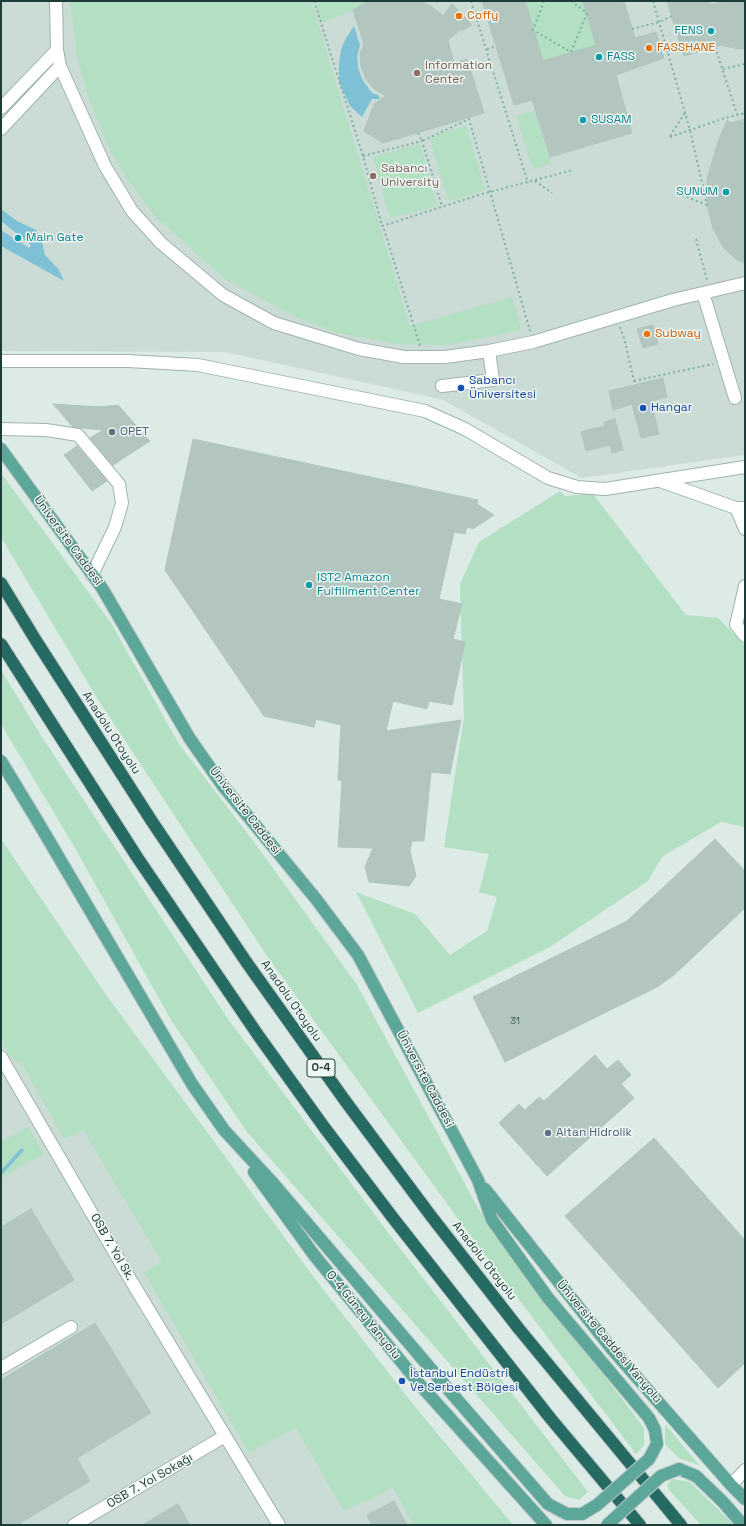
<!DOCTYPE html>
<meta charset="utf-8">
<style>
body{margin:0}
#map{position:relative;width:746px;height:1526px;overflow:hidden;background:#ddebe6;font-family:"Space Grotesk",sans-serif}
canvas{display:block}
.frame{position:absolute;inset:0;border:2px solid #1d3c37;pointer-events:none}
</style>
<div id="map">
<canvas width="746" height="1526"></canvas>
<div class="frame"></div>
</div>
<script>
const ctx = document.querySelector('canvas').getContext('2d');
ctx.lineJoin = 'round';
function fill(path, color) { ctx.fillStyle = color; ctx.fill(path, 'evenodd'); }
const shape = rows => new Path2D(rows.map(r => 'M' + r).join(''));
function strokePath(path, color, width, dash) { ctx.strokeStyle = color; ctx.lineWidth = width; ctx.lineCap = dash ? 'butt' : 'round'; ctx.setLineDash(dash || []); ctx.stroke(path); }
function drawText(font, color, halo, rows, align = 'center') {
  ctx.font = font + ' "Space Grotesk",sans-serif'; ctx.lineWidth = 3; ctx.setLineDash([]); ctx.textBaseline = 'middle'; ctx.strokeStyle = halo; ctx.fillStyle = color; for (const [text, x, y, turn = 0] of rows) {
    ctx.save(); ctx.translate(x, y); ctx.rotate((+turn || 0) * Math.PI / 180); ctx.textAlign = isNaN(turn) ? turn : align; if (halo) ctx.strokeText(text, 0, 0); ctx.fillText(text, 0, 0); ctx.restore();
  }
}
fill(shape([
 [1,1,745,1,745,455,582,478,443,400,413,393,225,352,1,351],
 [1,839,106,995,315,1279,416,1408,513,1525,1,1525]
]), '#cbdbd5');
fill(shape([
 [70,1,311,1,410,326,512,297,521,330,447,345,396,344,337,333,294,316,225,279,153,214,126,177,108,146,89,99,77,57],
 [314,1,369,1,353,10,321,23],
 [525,1,583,1,596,45,543,61],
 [534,111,551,164,533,169,516,116],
 [466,126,485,190,449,201,429,137],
 [420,144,437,206,390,218,373,157],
 [1,473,111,623,179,744,257,846,357,985,478,1208,644,1428,644,1445,636,1454,464,1227,267,956,95,695,1,537],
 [560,491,565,496,593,494,686,615,718,618,745,646,745,827,721,822,663,856,648,881,550,947,418,1013,356,892,415,914,450,955,487,931,497,897,479,892,489,854,444,847,464,717,460,584,479,542],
 [1,670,42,737,228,1019,399,1247,588,1492,579,1500,565,1496,247,1132,171,1020,75,848,1,724],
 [1,839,106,995,315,1279,416,1408,513,1525,414,1525,393,1488,344,1511,296,1428,249,1453,144,1272,162,1262,83,1130,64,1139,23,1066,8,1054,1,1039],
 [28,1127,44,1154,1,1178,1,1142],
 [665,1424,699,1465,680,1459,665,1444],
 [672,1479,690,1482,734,1525,701,1525,669,1490,667,1485]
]), '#b3dfc3');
fill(shape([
 [354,26,360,45,357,57,358,67,362,79,372,93,378,95,380,99,372,99,362,117,350,106,339,82,339,63,341,50,345,40],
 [1,209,17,221,36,230,42,241,45,255,59,270,64,281,1,246,1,230,29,248,31,245,1,221]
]), '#7ec1d7');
strokePath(shape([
 [1,1173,22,1150]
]), '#7ec1d7', 3.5);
const building = shape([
 [369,1,420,1,431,6,443,16,452,4,472,25,462,31,461,29,448,40,454,63,467,59,484,113,383,143,364,131,374,104,386,96,373,88,366,79,361,66,360,54,364,44,353,10,369,1],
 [482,1,525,1,543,61,596,45,583,1,624,1,635,38,656,32,664,58,616,75,632,133,550,157,532,100,514,105,482,1],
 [667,1,708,1,710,5,723,1,745,1,745,48,738,49,721,45,684,56,667,1],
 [745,119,745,263,737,260,723,247,713,228,707,205,707,179,718,142,727,120,731,123,745,119],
 [653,325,658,344,643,348,637,329,653,325],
 [663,378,667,397,651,401,659,434,641,438,632,404,613,410,609,391,663,378],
 [53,404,99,407,118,405,150,441,113,465,90,438,103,430,73,427,53,404],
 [615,419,623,450,612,453,610,445,586,451,581,432,605,426,604,422,615,419],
 [193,439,478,500,477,504,494,515,473,529,467,527,465,534,454,532,439,599,462,604,453,639,465,642,452,705,429,701,427,709,393,701,386,731,461,720,450,774,431,772,424,841,412,841,410,851,416,876,409,886,369,882,365,867,373,848,338,847,342,781,338,780,341,725,316,719,314,727,264,716,165,570,193,439],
 [77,446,107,481,92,491,64,455,77,446],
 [715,839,745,871,745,908,674,975,657,987,505,1062,473,997,627,921,715,839],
 [595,1055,607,1069,618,1060,631,1075,621,1084,634,1098,547,1176,499,1123,519,1104,525,1110,539,1097,544,1101,595,1055],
 [654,1138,745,1240,745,1363,718,1388,565,1216,654,1138],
 [31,1209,74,1280,1,1324,1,1227,31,1209],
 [95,1323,151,1413,77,1458,90,1481,17,1525,1,1525,1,1380,95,1323],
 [394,1501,407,1525,372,1525,367,1515,394,1501],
 [178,1504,190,1525,142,1525,178,1504]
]);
fill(building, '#b2c6bf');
strokePath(building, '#afc5be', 1);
const minor = shape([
 [56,1,57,50,60,66,105,166,132,211,161,243,223,295,274,323,359,349,404,357,445,357,489,351,533,342,673,300,745,283],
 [1,108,57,50],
 [1,129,60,66],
 [703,293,735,398],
 [1,361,128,361,198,365,425,411,465,429,548,478,577,487,605,489,745,467],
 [442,386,493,380,489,351],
 [1,429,46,430,78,435,119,484,122,503,115,527,92,575],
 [660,481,736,508,745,508],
 [736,508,745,529],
 [745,586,736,625,745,636],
 [1,1057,130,1279,279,1525],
 [1,1368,71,1327],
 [731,1485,745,1470],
 [74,1525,225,1436]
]);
const major = shape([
 [1,449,102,588,190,739,223,786,316,899,358,955,478,1180,492,1220,548,1298,649,1418,655,1430,657,1444],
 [1,761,38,822,192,1084,224,1130,272,1182,453,1395,548,1504,567,1514,582,1514],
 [254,1172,314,1255,422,1387,546,1525],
 [485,1189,611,1348,731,1485,745,1499],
 [679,1469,696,1476,723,1502,743,1525]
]);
const highway = shape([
 [1,583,35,639,151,820,247,963,346,1102,431,1216,519,1329,681,1525],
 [1,644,137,857,258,1035,324,1127,393,1218,551,1419,640,1525]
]);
strokePath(minor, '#a0b3ae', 14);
strokePath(major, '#c0c8c7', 14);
strokePath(highway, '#c0c8c7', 14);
strokePath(shape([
 [314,1,363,156,382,226,482,194,573,170],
 [471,1,528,183],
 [544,1,533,30,571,52,587,13,571,1],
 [653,1,690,130,707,205],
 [632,29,659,22,672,16],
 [715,47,737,114],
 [487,49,496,46],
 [667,52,681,48],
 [723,69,745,64],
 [418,133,422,141,469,119,530,331],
 [670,136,685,113],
 [670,137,725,118,745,113],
 [363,156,422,141,442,206],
 [535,181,552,193],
 [682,195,707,205],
 [384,229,420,346],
 [696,239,707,280],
 [620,327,624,338,635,385],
 [634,381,713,364]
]), '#7ab2a6', 2, [2, 3]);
strokePath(minor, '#fff', 12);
strokePath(major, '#5ca69a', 12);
strokePath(highway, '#266b63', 12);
const majorBridge = shape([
 [582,1514,597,1505,649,1459,657,1444],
 [607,1525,661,1476,679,1469]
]);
strokePath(majorBridge, '#c0c8c7', 14, []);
strokePath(majorBridge, '#5ca69a', 12);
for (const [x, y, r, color] of [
 [459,16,4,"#e8710a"],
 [711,31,4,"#0f9aa8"],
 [649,48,4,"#e8710a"],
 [599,57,4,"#0f9aa8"],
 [417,73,4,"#8d6e63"],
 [583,120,4,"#0f9aa8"],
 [373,176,4,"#8d6e63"],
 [726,192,4,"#0f9aa8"],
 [18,238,4,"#0f9aa8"],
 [647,334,4,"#e8710a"],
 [461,388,4,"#1a4fb4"],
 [643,408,4,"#1a4fb4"],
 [112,432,4,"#5c6f8a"],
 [309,585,4,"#0f9aa8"],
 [548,1133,4,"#5c6f8a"],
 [402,1381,4,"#1a4fb4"]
]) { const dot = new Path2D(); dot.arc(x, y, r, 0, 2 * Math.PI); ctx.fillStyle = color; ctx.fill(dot); strokePath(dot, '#eef7f3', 1.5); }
drawText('10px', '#425e59', null, [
 ["31",515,1021]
]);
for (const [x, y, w] of [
 [321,1068,28]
]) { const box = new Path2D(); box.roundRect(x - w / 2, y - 9, w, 18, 3); ctx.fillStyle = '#eef7f3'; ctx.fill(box); strokePath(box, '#1d3c37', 1); }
drawText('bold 11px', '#1d3c37', null, [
 ["O-4",321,1068]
]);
drawText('12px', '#c56008', '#eef7f3', [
 ["Coffy",467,16],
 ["FASSHANE",657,48],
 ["Subway",655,334]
], 'left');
drawText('12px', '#0d838f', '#eef7f3', [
 ["FENS",703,31,"right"],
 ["FASS",607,57],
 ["SUSAM",591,120],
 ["SUNUM",718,192,"right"],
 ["Main Gate",26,238],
 ["IST2 Amazon",317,578],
 ["Fulfillment Center",317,592]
], 'left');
drawText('12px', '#785e54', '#eef7f3', [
 ["Information",425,66],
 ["Center",425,80],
 ["Sabancı",381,169],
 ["University",381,183]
], 'left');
drawText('12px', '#164399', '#eef7f3', [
 ["Sabancı",469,381],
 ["Üniversitesi",469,395],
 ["Hangar",651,408],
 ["İstanbul Endüstri",410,1374],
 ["Ve Serbest Bölgesi",410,1388]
], 'left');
drawText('12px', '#4e5e75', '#eef7f3', [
 ["OPET",120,432],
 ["Altan Hidrolik",556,1133]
], 'left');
drawText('12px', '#1d3c37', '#eef7f3', [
 ["Üniversite Caddesi",68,541,54],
 ["Anadolu Otoyolu",111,733,57],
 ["Üniversite Caddesi",245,811,52],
 ["Anadolu Otoyolu",291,1001,55],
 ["Üniversite Caddesi",425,1079,62],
 ["OSB 7. Yol Sk.",112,1247,60],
 ["Anadolu Otoyolu",484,1261,52],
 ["O-4 Güney Yanyolu",363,1315,51],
 ["Üniversite Caddesi Yanyolu",609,1342,50],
 ["OSB 7. Yol Sokağı",150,1481,-30]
]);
</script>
